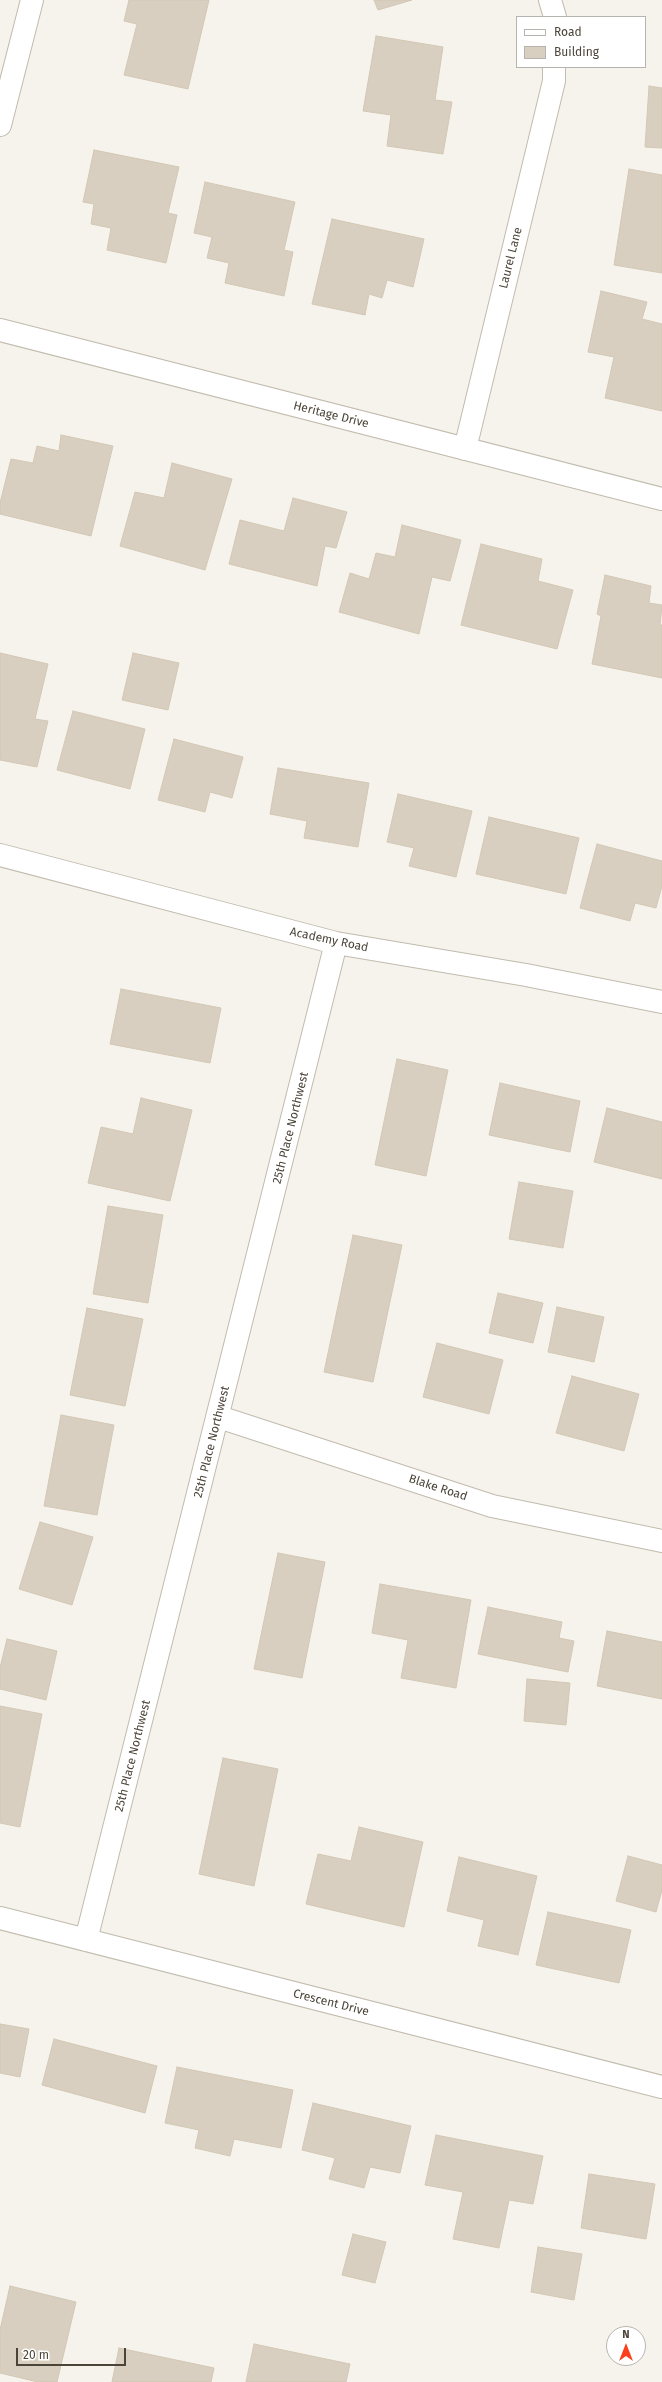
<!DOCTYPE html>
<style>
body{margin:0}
#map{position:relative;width:662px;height:2382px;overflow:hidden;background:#f6f3ec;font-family:"Fira Sans",sans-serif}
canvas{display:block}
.legend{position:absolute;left:516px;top:16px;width:130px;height:52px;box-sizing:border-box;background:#fff;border:1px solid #b7b4b0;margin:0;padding:5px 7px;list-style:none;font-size:12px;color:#4b4439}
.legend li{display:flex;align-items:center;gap:8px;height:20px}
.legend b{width:20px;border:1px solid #b7b4b0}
.north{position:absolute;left:606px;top:2326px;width:40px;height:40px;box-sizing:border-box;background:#fff;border:1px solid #b7b4b0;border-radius:50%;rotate:0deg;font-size:11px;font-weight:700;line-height:16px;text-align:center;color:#4b4439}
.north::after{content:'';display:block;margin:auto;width:14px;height:18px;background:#fc3f1d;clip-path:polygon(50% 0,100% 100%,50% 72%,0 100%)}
.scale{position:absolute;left:16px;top:2348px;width:110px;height:18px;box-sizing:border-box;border:2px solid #4b4439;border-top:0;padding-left:5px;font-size:12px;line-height:14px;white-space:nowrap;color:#4b4439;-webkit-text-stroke:3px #fff;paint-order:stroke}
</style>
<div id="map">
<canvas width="662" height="2382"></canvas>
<ul class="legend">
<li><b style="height:5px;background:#fff"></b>Road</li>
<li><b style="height:11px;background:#d8cfc1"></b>Building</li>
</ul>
<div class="north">N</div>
<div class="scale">20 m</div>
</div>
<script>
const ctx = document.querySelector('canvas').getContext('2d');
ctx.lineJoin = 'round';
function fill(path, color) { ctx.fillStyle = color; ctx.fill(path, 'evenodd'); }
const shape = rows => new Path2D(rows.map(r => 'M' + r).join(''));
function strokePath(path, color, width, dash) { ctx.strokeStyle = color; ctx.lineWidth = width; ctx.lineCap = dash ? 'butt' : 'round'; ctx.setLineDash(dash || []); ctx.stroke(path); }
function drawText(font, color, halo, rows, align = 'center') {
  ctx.font = font + ' "Fira Sans",sans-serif'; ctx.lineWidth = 4; ctx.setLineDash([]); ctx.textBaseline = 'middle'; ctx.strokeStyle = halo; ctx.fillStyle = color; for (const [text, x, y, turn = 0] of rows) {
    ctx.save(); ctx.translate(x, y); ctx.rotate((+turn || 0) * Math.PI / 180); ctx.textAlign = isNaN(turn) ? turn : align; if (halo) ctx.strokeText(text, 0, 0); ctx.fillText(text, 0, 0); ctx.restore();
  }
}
const building = shape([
 [129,0,209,0,188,89,124,75,137,24,124,21,129,0],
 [374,0,412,0,378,10,374,0],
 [376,36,443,47,435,100,452,102,443,154,387,146,391,115,363,111,376,36],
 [649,86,662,88,662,148,645,147,649,86],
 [94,150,179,167,168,213,177,215,166,263,107,250,111,228,91,224,94,204,83,202,94,150],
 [629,169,662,175,662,273,614,265,629,169],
 [205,182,295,202,284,250,293,252,284,296,225,283,229,263,207,258,212,237,194,233,205,182],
 [332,219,424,239,413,287,387,280,382,298,369,294,365,315,312,304,332,219],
 [601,291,647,302,642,319,662,324,662,411,605,398,614,357,588,352,601,291],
 [61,435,113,446,91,536,0,514,0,503,11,459,33,463,37,446,59,451,61,435],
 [172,463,232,479,205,570,120,546,135,492,164,498,172,463],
 [293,498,347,512,336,548,325,546,317,586,229,564,240,520,284,531,293,498],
 [402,525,461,540,450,581,432,577,419,634,339,612,350,573,369,579,376,553,395,557,402,525],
 [481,544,542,559,538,581,573,590,557,649,461,625,481,544],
 [605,575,651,586,649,603,662,605,660,625,662,625,662,678,592,664,601,616,597,614,605,575],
 [0,653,48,664,35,719,48,721,37,767,0,760,0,653],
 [133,653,179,663,168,710,122,700,133,653],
 [73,711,145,729,130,789,57,770,73,711],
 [174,739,243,757,232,798,210,792,205,812,158,800,174,739],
 [278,768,369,783,358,847,304,838,307,821,270,814,278,768],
 [398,794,472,811,456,877,409,866,414,848,387,842,398,794],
 [489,817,579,838,566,894,476,874,489,817],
 [597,844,662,861,662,886,656,908,635,903,630,921,580,908,597,844],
 [121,989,221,1008,210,1063,110,1044,121,989],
 [397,1059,448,1070,426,1176,375,1165,397,1059],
 [500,1083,580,1101,570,1152,489,1135,500,1083],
 [141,1098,192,1110,170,1201,88,1183,101,1127,133,1134,141,1098],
 [607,1108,662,1122,662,1179,594,1162,607,1108],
 [519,1182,573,1191,563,1248,509,1239,519,1182],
 [108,1206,163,1215,148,1303,93,1294,108,1206],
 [353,1235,402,1245,373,1382,324,1372,353,1235],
 [498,1293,543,1303,533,1343,489,1333,498,1293],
 [557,1307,604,1317,594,1362,548,1352,557,1307],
 [87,1308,143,1319,125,1406,70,1395,87,1308],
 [437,1343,503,1360,489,1414,423,1397,437,1343],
 [572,1376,639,1394,624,1451,556,1433,572,1376],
 [61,1415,114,1425,97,1515,44,1506,61,1415],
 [40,1522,93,1537,72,1605,19,1589,40,1522],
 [278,1553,325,1562,302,1678,254,1669,278,1553],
 [380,1584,471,1600,456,1688,401,1678,408,1640,372,1633,380,1584],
 [488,1607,562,1622,559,1638,574,1641,568,1672,478,1654,488,1607],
 [607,1631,662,1642,662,1699,597,1686,607,1631],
 [7,1639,57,1651,46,1700,0,1689,0,1668,7,1639],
 [527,1679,570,1683,566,1725,524,1721,527,1679],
 [0,1706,42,1714,20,1827,0,1823,0,1706],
 [223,1758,278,1769,254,1886,199,1874,223,1758],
 [359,1827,423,1842,404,1927,306,1904,318,1854,351,1861,359,1827],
 [628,1856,662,1865,662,1890,656,1912,616,1901,628,1856],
 [459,1857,537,1876,518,1955,478,1946,484,1920,447,1911,459,1857],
 [548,1912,631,1930,619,1983,536,1965,548,1912],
 [0,2024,29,2029,20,2077,0,2073,0,2024],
 [54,2039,157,2066,145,2113,42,2085,54,2039],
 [177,2067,293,2090,281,2148,234,2139,230,2156,195,2148,199,2130,165,2123,177,2067],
 [313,2103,411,2126,400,2173,370,2167,364,2188,329,2179,335,2158,302,2150,313,2103],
 [436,2135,543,2156,533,2204,509,2200,499,2248,453,2239,463,2192,425,2185,436,2135],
 [589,2174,655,2184,646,2239,581,2228,589,2174],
 [353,2234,386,2242,375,2283,342,2275,353,2234],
 [538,2247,582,2254,574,2300,531,2292,538,2247],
 [10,2286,76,2302,57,2382,38,2382,0,2373,0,2330,10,2286],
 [254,2344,350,2364,346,2382,246,2382,254,2344],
 [119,2348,214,2368,211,2382,112,2382,119,2348]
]);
fill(building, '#d8cfc1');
strokePath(building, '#d3c7b4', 1);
const street = shape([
 [550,0,555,17],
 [0,125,32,0],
 [0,330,662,499],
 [465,449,554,81,554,67],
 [0,855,336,943,526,975,662,1002],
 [219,1417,492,1506,662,1541],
 [0,1918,662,2087],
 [86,1940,336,943]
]);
strokePath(street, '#c2bbae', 24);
strokePath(street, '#fff', 22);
drawText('12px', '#4b4439', '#fff', [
 ["Laurel Lane",511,258,-76],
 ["Heritage Drive",331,415,14],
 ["Academy Road",329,940,12],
 ["25th Place Northwest",291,1128,-76],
 ["25th Place Northwest",212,1442,-76],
 ["Blake Road",438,1488,18],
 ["25th Place Northwest",133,1756,-76],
 ["Crescent Drive",331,2003,14]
]);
</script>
